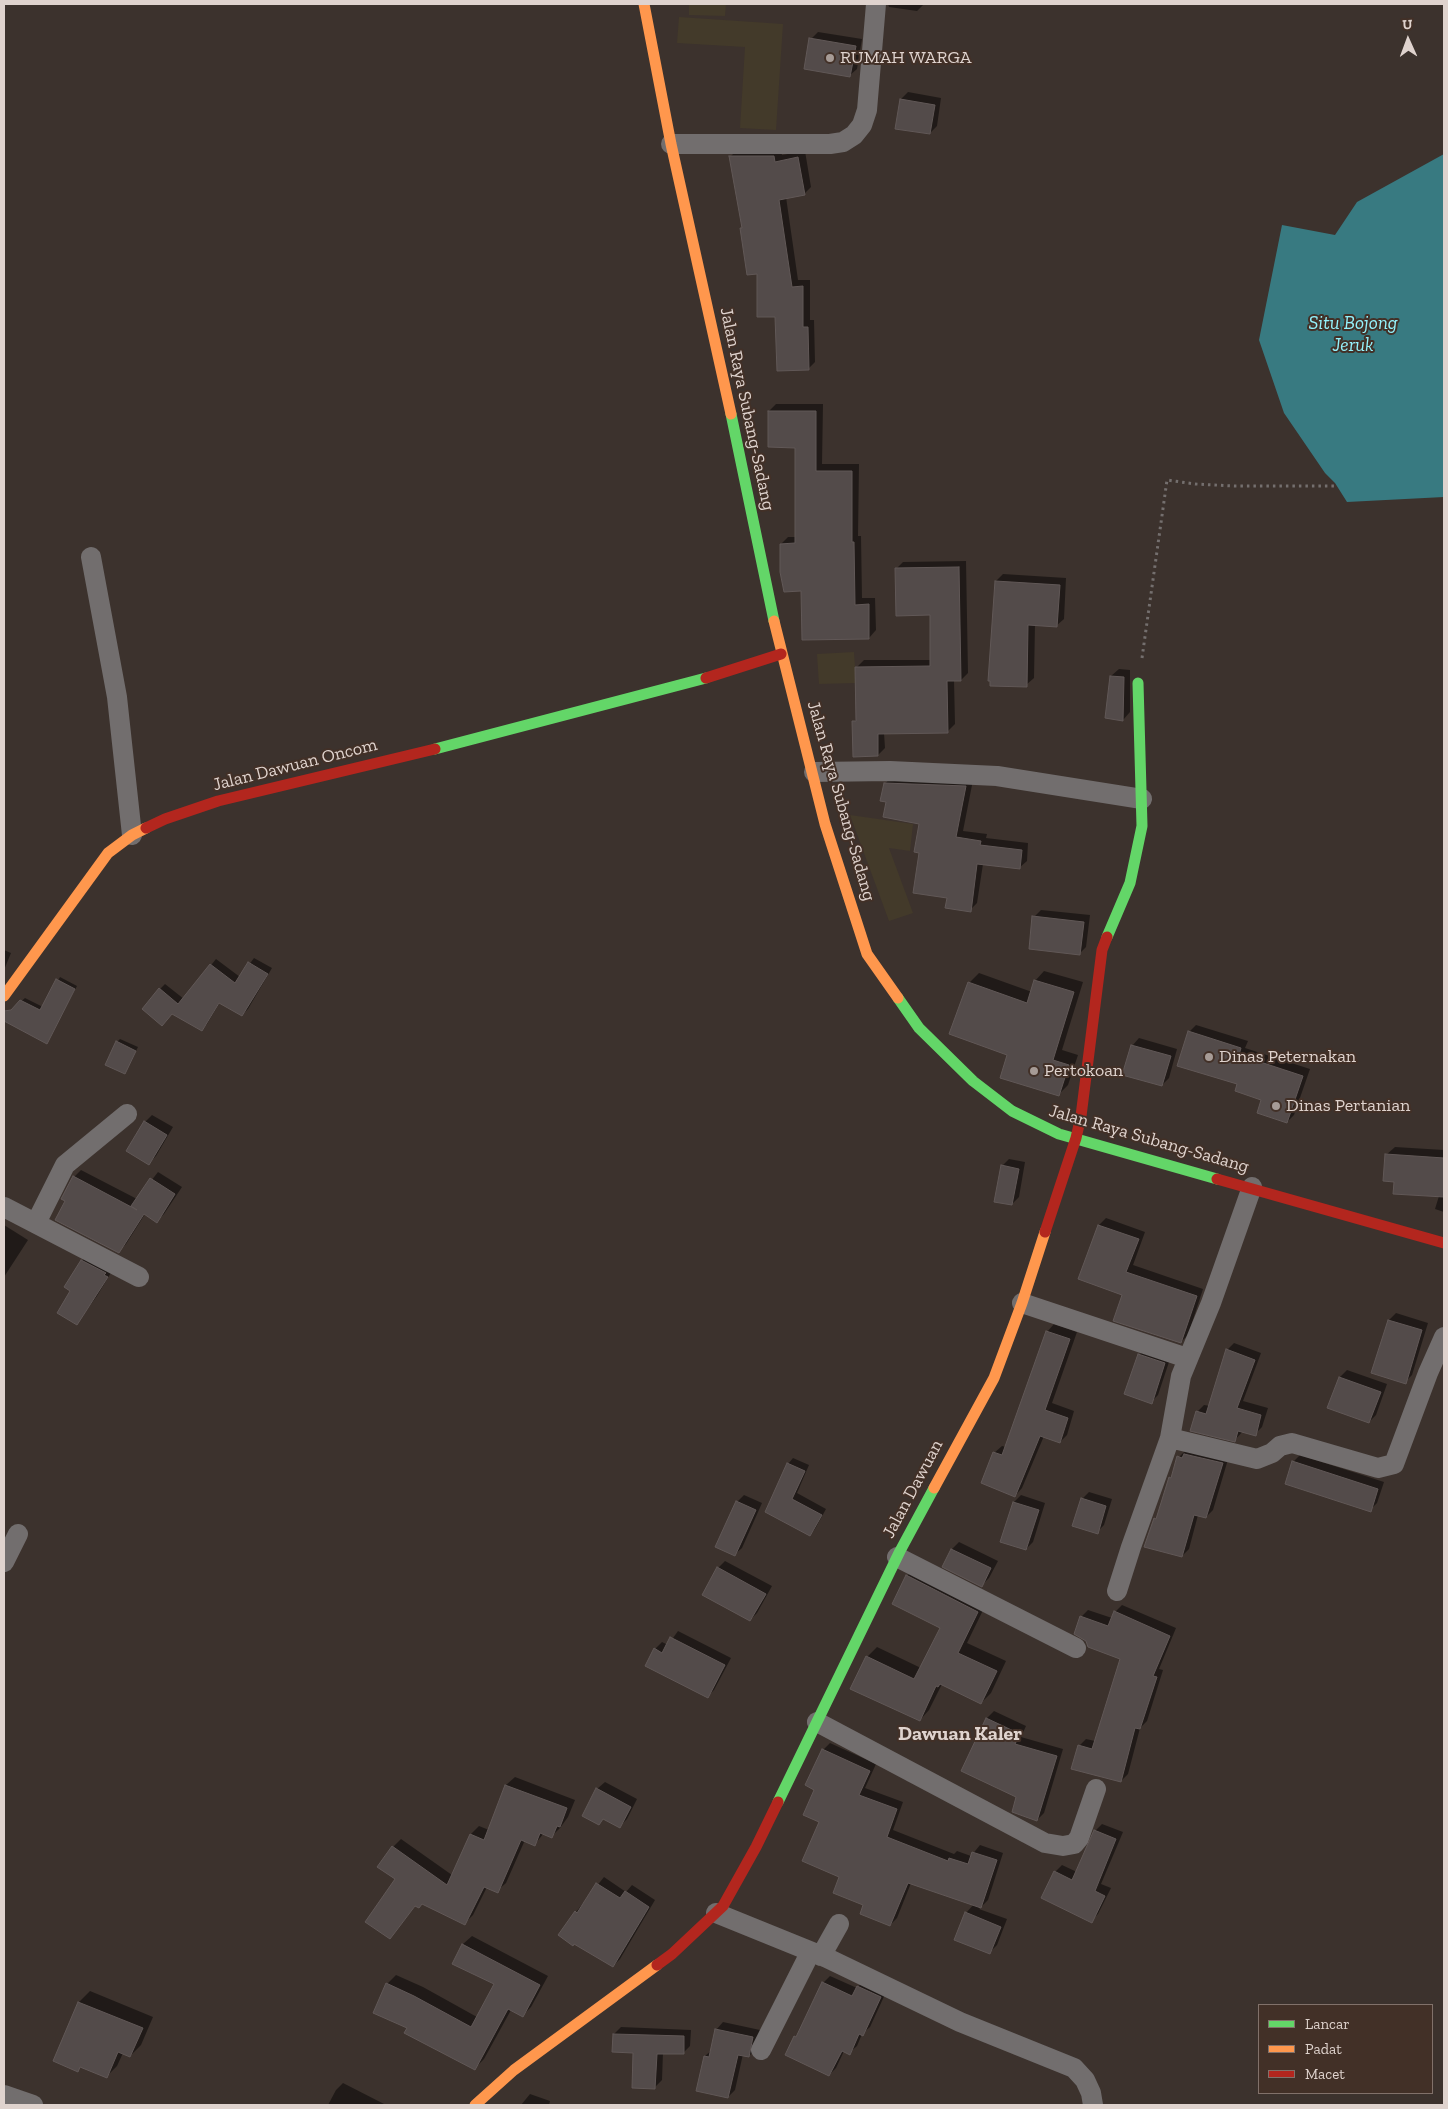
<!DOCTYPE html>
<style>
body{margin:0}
#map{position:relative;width:1448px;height:2109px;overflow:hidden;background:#3c322d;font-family:"Zilla Slab",serif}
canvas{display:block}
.frame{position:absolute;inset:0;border:5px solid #dfd3ce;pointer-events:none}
.legend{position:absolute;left:1258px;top:2004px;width:175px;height:90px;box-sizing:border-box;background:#423027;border:1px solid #81716a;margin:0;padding:6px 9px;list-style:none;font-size:15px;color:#dfd3ce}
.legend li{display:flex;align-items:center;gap:10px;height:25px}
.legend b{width:25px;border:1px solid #81716a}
.north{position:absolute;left:1383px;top:15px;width:50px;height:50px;-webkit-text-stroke:4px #423027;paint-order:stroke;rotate:358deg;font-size:14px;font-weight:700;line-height:20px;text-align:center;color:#dfd3ce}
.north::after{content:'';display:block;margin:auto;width:18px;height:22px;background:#dfd3ce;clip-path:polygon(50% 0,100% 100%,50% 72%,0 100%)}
</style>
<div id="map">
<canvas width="1448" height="2109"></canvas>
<div class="frame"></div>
<ul class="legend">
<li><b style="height:6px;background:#63d668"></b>Lancar</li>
<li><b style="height:6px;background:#ff974d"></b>Padat</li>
<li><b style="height:6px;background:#b3261e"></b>Macet</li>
</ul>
<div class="north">U</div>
</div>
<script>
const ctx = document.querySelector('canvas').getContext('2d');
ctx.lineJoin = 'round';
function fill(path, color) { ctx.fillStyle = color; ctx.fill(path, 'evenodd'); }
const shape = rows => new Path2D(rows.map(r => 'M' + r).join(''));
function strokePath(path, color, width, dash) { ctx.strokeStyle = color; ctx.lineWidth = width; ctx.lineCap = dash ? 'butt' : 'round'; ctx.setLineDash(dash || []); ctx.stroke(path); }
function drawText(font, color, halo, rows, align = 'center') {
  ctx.font = font + ' "Zilla Slab",serif'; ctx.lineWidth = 4; ctx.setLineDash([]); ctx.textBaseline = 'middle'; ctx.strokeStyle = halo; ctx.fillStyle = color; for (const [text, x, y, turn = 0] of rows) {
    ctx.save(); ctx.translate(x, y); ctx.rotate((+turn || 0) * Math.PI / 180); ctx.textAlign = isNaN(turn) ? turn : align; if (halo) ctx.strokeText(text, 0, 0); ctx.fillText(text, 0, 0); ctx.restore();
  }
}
fill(shape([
 [689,4,726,4,725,16,689,15],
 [679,17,783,24,776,130,740,128,745,47,677,43],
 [854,652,856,683,819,684,817,654],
 [850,815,913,824,910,851,889,848,913,913,889,921]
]), '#433a2a');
fill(shape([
 [1444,154,1444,497,1347,502,1335,483,1325,473,1284,413,1259,340,1282,225,1335,235,1357,202]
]), '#387a81');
fill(shape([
 [888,4,924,4,917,11,889,7],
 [818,32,862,39,857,69,849,76,811,39],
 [908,92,941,98,937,126,930,133,901,99],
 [738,149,780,149,782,155,805,151,811,187,804,194,786,197,798,280,810,280,810,320,814,320,815,362,808,369,776,316,741,229,743,227,731,156],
 [776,404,823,404,822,464,859,464,858,536,861,536,862,598,875,598,876,630,869,638,802,590,781,544,788,537,796,537,796,446,769,411],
 [966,561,968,673,961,680,954,680,955,724,947,732,884,733,885,748,878,755,854,722,857,718,857,667,864,660,932,660,931,614,896,569,903,562],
 [1003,574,1066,578,1064,619,1056,626,1035,624,1034,678,1026,685,996,581],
 [1119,669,1130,670,1130,712,1123,720,1106,717,1111,676],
 [892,776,973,780,963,831,987,834,986,838,1028,843,1027,861,1019,868,983,864,977,903,970,910,948,897,921,852,920,823,888,801,885,784],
 [1041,910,1090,915,1086,947,1079,954,1034,917],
 [4,950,11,953,4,970],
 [254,958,272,968,248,1009,242,1015,220,1002,207,1024,202,1030,160,989,165,984,184,999,216,959,240,977],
 [1044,971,1083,982,1062,1050,1078,1055,1068,1085,1058,1095,1009,1055,951,1033,970,982,979,973,1032,992,1035,981],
 [60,977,77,986,47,1043,10,1011,25,998,43,1007],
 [1196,1025,1248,1041,1245,1048,1310,1069,1294,1115,1287,1122,1263,1099,1238,1084,1189,1032],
 [1139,1038,1177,1049,1169,1078,1162,1085,1132,1046],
 [120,1039,138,1047,125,1073,117,1042],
 [152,1115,173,1127,156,1156,149,1163,145,1122],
 [1395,1147,1444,1150,1444,1212,1435,1209,1439,1196,1395,1181,1386,1155],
 [1009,1159,1025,1162,1019,1197,1012,1204,1002,1166],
 [81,1170,137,1199,158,1172,182,1187,164,1214,157,1221,145,1214,126,1244,118,1252,67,1200,74,1177],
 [1106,1218,1145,1232,1133,1265,1203,1289,1188,1335,1181,1342,1123,1294,1079,1278,1099,1225],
 [4,1225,28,1240,4,1277],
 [87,1255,112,1271,97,1296,77,1323,72,1290,82,1261],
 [1396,1313,1428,1323,1412,1375,1405,1382,1389,1320],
 [1054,1324,1077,1332,1052,1403,1074,1411,1067,1435,1060,1442,1044,1436,1022,1488,1015,1496,994,1453,1002,1446,1006,1447,1047,1332],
 [1234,1343,1261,1353,1243,1401,1268,1408,1262,1427,1255,1434,1243,1431,1235,1440,1197,1412,1204,1405,1210,1406,1227,1350],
 [1146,1348,1171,1356,1158,1395,1151,1402,1139,1355],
 [1347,1370,1387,1384,1376,1415,1369,1422,1340,1377],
 [1186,1450,1229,1456,1213,1510,1206,1517,1198,1515,1189,1549,1182,1556,1155,1519,1159,1515,1170,1478,1174,1474,1179,1457],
 [1300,1455,1384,1482,1377,1503,1370,1510,1293,1462],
 [793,1458,809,1465,797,1493,826,1509,815,1529,810,1535,767,1512,788,1464],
 [1089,1492,1112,1499,1104,1525,1097,1532,1082,1499],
 [744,1495,762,1503,742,1548,734,1555,737,1502],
 [1021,1495,1045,1503,1033,1542,1026,1549,1014,1502],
 [959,1542,998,1561,989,1578,982,1585,944,1566,952,1549],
 [725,1561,772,1586,757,1613,750,1620,704,1594,718,1568],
 [917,1566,987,1602,967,1643,1006,1661,991,1693,981,1703,942,1684,929,1710,920,1720,867,1657,877,1647,921,1668,942,1627,907,1576],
 [1122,1605,1176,1628,1159,1669,1163,1670,1147,1721,1140,1728,1128,1774,1121,1781,1079,1746,1086,1739,1095,1741,1122,1658,1081,1617,1088,1610,1112,1618,1115,1612],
 [678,1631,731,1658,714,1690,707,1697,655,1649,662,1642,668,1645],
 [994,1711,1026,1726,1021,1737,1063,1749,1044,1813,1037,1820,1018,1796,962,1770,987,1718],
 [830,1743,876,1764,865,1788,903,1802,893,1830,954,1854,957,1851,971,1856,980,1845,1003,1853,988,1900,979,1909,1007,1919,997,1945,990,1952,966,1913,974,1904,911,1883,897,1918,890,1925,865,1904,841,1876,821,1821,816,1789,823,1750],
 [515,1777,575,1800,568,1817,560,1828,552,1836,544,1833,535,1844,525,1840,506,1883,497,1891,487,1887,473,1915,465,1923,423,1902,416,1905,390,1938,397,1879,393,1847,401,1839,452,1875,471,1834,479,1826,489,1830,506,1785],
 [605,1782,637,1799,627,1819,620,1826,604,1818,597,1789],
 [1102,1824,1123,1832,1101,1884,1111,1888,1098,1914,1091,1921,1055,1872,1062,1865,1077,1872,1095,1831],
 [604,1877,626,1892,632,1885,655,1900,620,1959,613,1966,576,1912],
 [472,1936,548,1976,531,2007,522,2016,511,2010,484,2059,475,2068,409,2027,387,1984,396,1975,423,1987,477,2017,496,1983,463,1944],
 [830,1976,857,1988,865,1979,887,1990,870,2027,862,2034,857,2046,849,2053,844,2051,836,2068,829,2075,795,2037,800,2032,823,1983],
 [90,1991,153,2017,141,2045,130,2056,123,2053,117,2066,106,2077,82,2066,78,2070,54,2061,79,2002],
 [723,2022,760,2030,756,2049,749,2056,743,2054,735,2090,728,2097,705,2056,712,2050,716,2030],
 [621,2027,691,2030,690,2046,683,2053,663,2052,662,2080,655,2087,634,2052,614,2034],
 [343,2083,386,2105,328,2105,336,2090],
 [530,2094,550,2101,549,2105,521,2105]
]), '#0007');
const building = shape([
 [809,38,856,46,850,77,804,69,809,38],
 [900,99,935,105,930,134,895,129,900,99],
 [729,156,774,156,775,162,798,157,805,195,779,200,792,287,803,286,803,327,808,327,809,370,777,371,775,317,757,317,757,274,747,275,740,228,742,228,729,156],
 [768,411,816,411,816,471,852,471,852,542,854,542,855,605,869,604,869,639,802,640,801,591,784,592,780,572,780,544,795,543,795,448,768,447,768,411],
 [959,567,961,681,947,681,948,733,878,734,878,756,853,757,852,721,856,721,855,667,930,666,930,615,896,616,895,568,959,567],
 [995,581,1060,585,1057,627,1028,625,1027,687,990,686,990,681,988,681,995,581],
 [1110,676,1124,677,1123,721,1105,718,1110,676],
 [884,783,966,786,956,837,981,841,980,845,1022,850,1020,869,977,864,971,912,945,908,947,898,913,893,919,853,914,852,919,824,883,817,886,802,880,801,884,783],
 [1032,916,1084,922,1080,955,1029,949,1032,916],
 [248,962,268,974,242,1016,219,1003,202,1031,172,1014,162,1026,142,1009,159,988,178,1004,210,964,235,983,248,962],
 [56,979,75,989,47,1044,4,1021,4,1011,11,1010,20,1000,40,1010,56,979],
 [1034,980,1074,992,1053,1060,1069,1065,1059,1096,1000,1078,1007,1055,949,1034,968,982,1027,1003,1034,980],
 [1188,1031,1241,1048,1239,1055,1303,1076,1287,1123,1257,1113,1261,1100,1235,1091,1237,1084,1177,1066,1188,1031],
 [116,1041,136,1051,125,1074,105,1065,116,1041],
 [1131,1045,1171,1056,1162,1086,1122,1075,1131,1045],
 [144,1121,167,1135,149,1165,126,1151,144,1121],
 [1385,1154,1444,1158,1444,1197,1393,1194,1394,1182,1383,1181,1385,1154],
 [1001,1165,1019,1169,1012,1205,994,1202,1001,1165],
 [73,1176,137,1210,131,1206,150,1178,175,1194,157,1223,144,1214,119,1253,55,1220,65,1201,61,1199,73,1176],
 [1098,1225,1139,1239,1126,1272,1197,1296,1181,1343,1113,1321,1122,1295,1078,1279,1098,1225],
 [81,1260,106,1273,104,1275,108,1277,77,1325,57,1313,70,1291,64,1287,81,1260],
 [1388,1320,1422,1330,1406,1384,1371,1373,1388,1320],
 [1046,1331,1070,1339,1045,1410,1068,1418,1060,1443,1040,1436,1015,1497,981,1483,993,1452,1002,1455,1046,1331],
 [1226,1349,1255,1360,1237,1408,1261,1415,1256,1436,1238,1431,1235,1442,1190,1431,1196,1411,1206,1414,1226,1349],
 [1138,1354,1165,1363,1152,1404,1124,1394,1138,1354],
 [1339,1377,1381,1392,1369,1423,1327,1408,1339,1377],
 [1184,1454,1223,1463,1206,1518,1194,1515,1182,1557,1144,1547,1154,1518,1156,1519,1169,1477,1171,1478,1177,1456,1182,1458,1184,1454],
 [1292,1461,1378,1489,1371,1512,1285,1484,1292,1461],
 [787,1463,805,1471,792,1499,822,1515,810,1536,765,1512,787,1463],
 [1081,1498,1106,1506,1098,1534,1072,1526,1081,1498],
 [736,1501,756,1510,735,1556,715,1547,736,1501],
 [1013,1502,1039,1510,1026,1550,1000,1542,1013,1502],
 [951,1549,991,1568,982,1587,942,1567,951,1549],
 [717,1567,766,1594,750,1621,702,1595,717,1567],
 [906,1575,978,1612,958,1653,997,1671,981,1704,940,1684,938,1687,936,1686,920,1721,850,1689,866,1656,914,1679,940,1628,892,1604,906,1575],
 [1114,1611,1170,1636,1153,1676,1157,1677,1140,1729,1135,1728,1121,1782,1071,1769,1078,1745,1092,1749,1120,1659,1088,1647,1086,1641,1074,1634,1080,1616,1108,1626,1114,1611],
 [670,1637,725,1665,708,1698,645,1666,654,1648,662,1653,670,1637],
 [986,1718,1020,1734,1015,1744,1057,1756,1037,1821,1012,1812,1016,1797,961,1771,986,1718],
 [822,1749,870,1771,859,1795,897,1809,887,1837,948,1861,949,1858,968,1864,972,1852,997,1860,981,1908,908,1883,890,1926,860,1914,863,1905,833,1893,839,1877,802,1861,819,1822,803,1815,814,1790,805,1785,822,1749],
 [505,1785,567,1808,560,1827,557,1826,552,1838,540,1833,535,1846,521,1840,498,1893,484,1887,465,1925,422,1904,419,1908,415,1906,390,1939,365,1922,395,1879,377,1867,392,1846,447,1885,470,1834,484,1840,505,1785],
 [596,1788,631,1807,620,1828,603,1819,599,1825,582,1816,596,1788],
 [1094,1830,1116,1839,1095,1891,1105,1896,1092,1923,1041,1898,1054,1871,1072,1880,1094,1830],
 [596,1883,620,1898,625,1891,649,1907,613,1967,574,1944,573,1946,558,1935,575,1911,577,1913,596,1883],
 [965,1912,1001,1927,990,1954,954,1940,965,1912],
 [462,1944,540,1985,523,2017,508,2009,475,2070,404,2033,407,2028,373,2013,386,1983,414,1996,471,2027,494,1984,452,1964,462,1944],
 [822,1982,852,1996,857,1986,881,1997,863,2036,859,2034,850,2055,842,2051,829,2076,785,2055,794,2036,796,2037,822,1982],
 [78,2002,143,2028,130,2057,118,2052,107,2078,80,2067,78,2072,53,2061,78,2002],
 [715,2029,753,2037,749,2057,738,2055,728,2098,696,2091,704,2056,709,2057,715,2029],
 [613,2034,684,2036,684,2054,657,2054,655,2089,632,2088,633,2053,612,2052,613,2034]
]);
fill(building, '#534b4a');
strokePath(building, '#615857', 1);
strokePath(shape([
 [1142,658,1167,480,1195,484,1234,486,1334,486]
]), '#746f6e', 3, [2.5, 4]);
strokePath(shape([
 [671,144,830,144,843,142,854,135,862,125,867,110,876,4],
 [91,557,117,697,132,835],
 [814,772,890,771,997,776,1142,799],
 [4,1207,139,1277],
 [36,1223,65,1165,127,1114],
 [1022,1303,1187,1358],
 [1170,1438,1257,1459,1272,1453,1280,1446,1292,1443,1378,1468,1394,1464,1428,1373,1444,1337],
 [897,1557,1076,1648],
 [4,1562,18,1534],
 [1117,1591,1131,1547,1170,1438,1181,1376,1211,1303,1252,1187],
 [817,1722,1045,1843,1063,1846,1074,1844,1079,1838,1096,1789],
 [716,1913,827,1958,960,2022,1074,2068,1085,2080,1091,2093,1093,2105],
 [821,1956,839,1924],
 [761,2050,810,1953],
 [4,2095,33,2105]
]), '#726e6e', 20);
strokePath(shape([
 [731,414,774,621],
 [435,749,706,678],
 [1107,937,1130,883,1142,826,1138,683],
 [898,998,919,1028,973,1081,1012,1111,1059,1134,1217,1179],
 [778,1802,900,1551,934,1488]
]), '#63d668', 11);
strokePath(shape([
 [644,4,671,144,731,414],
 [774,621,825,824,867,954,898,998],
 [4,996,108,853,132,835,146,828],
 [934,1488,994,1378,1022,1303,1045,1232],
 [475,2105,514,2070,657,1965]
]), '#ff974d', 11);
strokePath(shape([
 [706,678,781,654],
 [146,828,165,819,218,801,435,749],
 [1217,1179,1444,1243],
 [1045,1232,1076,1138,1081,1116,1102,950,1107,937],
 [657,1965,672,1954,723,1906,756,1847,778,1802]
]), '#b3261e', 11);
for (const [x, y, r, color] of [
 [830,58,5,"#a69b96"],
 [1209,1057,5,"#a69b96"],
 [1034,1071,5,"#a69b96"],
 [1276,1106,5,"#a69b96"]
]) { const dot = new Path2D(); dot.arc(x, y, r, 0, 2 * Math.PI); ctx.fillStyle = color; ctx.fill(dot); strokePath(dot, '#423027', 2); }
drawText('18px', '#dfd3ce', '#423027', [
 ["RUMAH WARGA",840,58],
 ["Dinas Peternakan",1219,1057],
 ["Pertokoan",1044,1071],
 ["Dinas Pertanian",1286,1106]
], 'left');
drawText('18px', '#dfd3ce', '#423027', [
 ["Jalan Raya Subang-Sadang",747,409,78],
 ["Jalan Dawuan Oncom",295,765,-14],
 ["Jalan Raya Subang-Sadang",841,801,74],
 ["Jalan Raya Subang-Sadang",1149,1139,16],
 ["Jalan Dawuan",913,1489,-62]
]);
drawText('italic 19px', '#94f2fc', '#423027', [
 ["Situ Bojong",1353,324],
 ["Jeruk",1353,346]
]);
drawText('bold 20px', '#dfd3ce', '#423027', [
 ["Dawuan Kaler",960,1734]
]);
</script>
